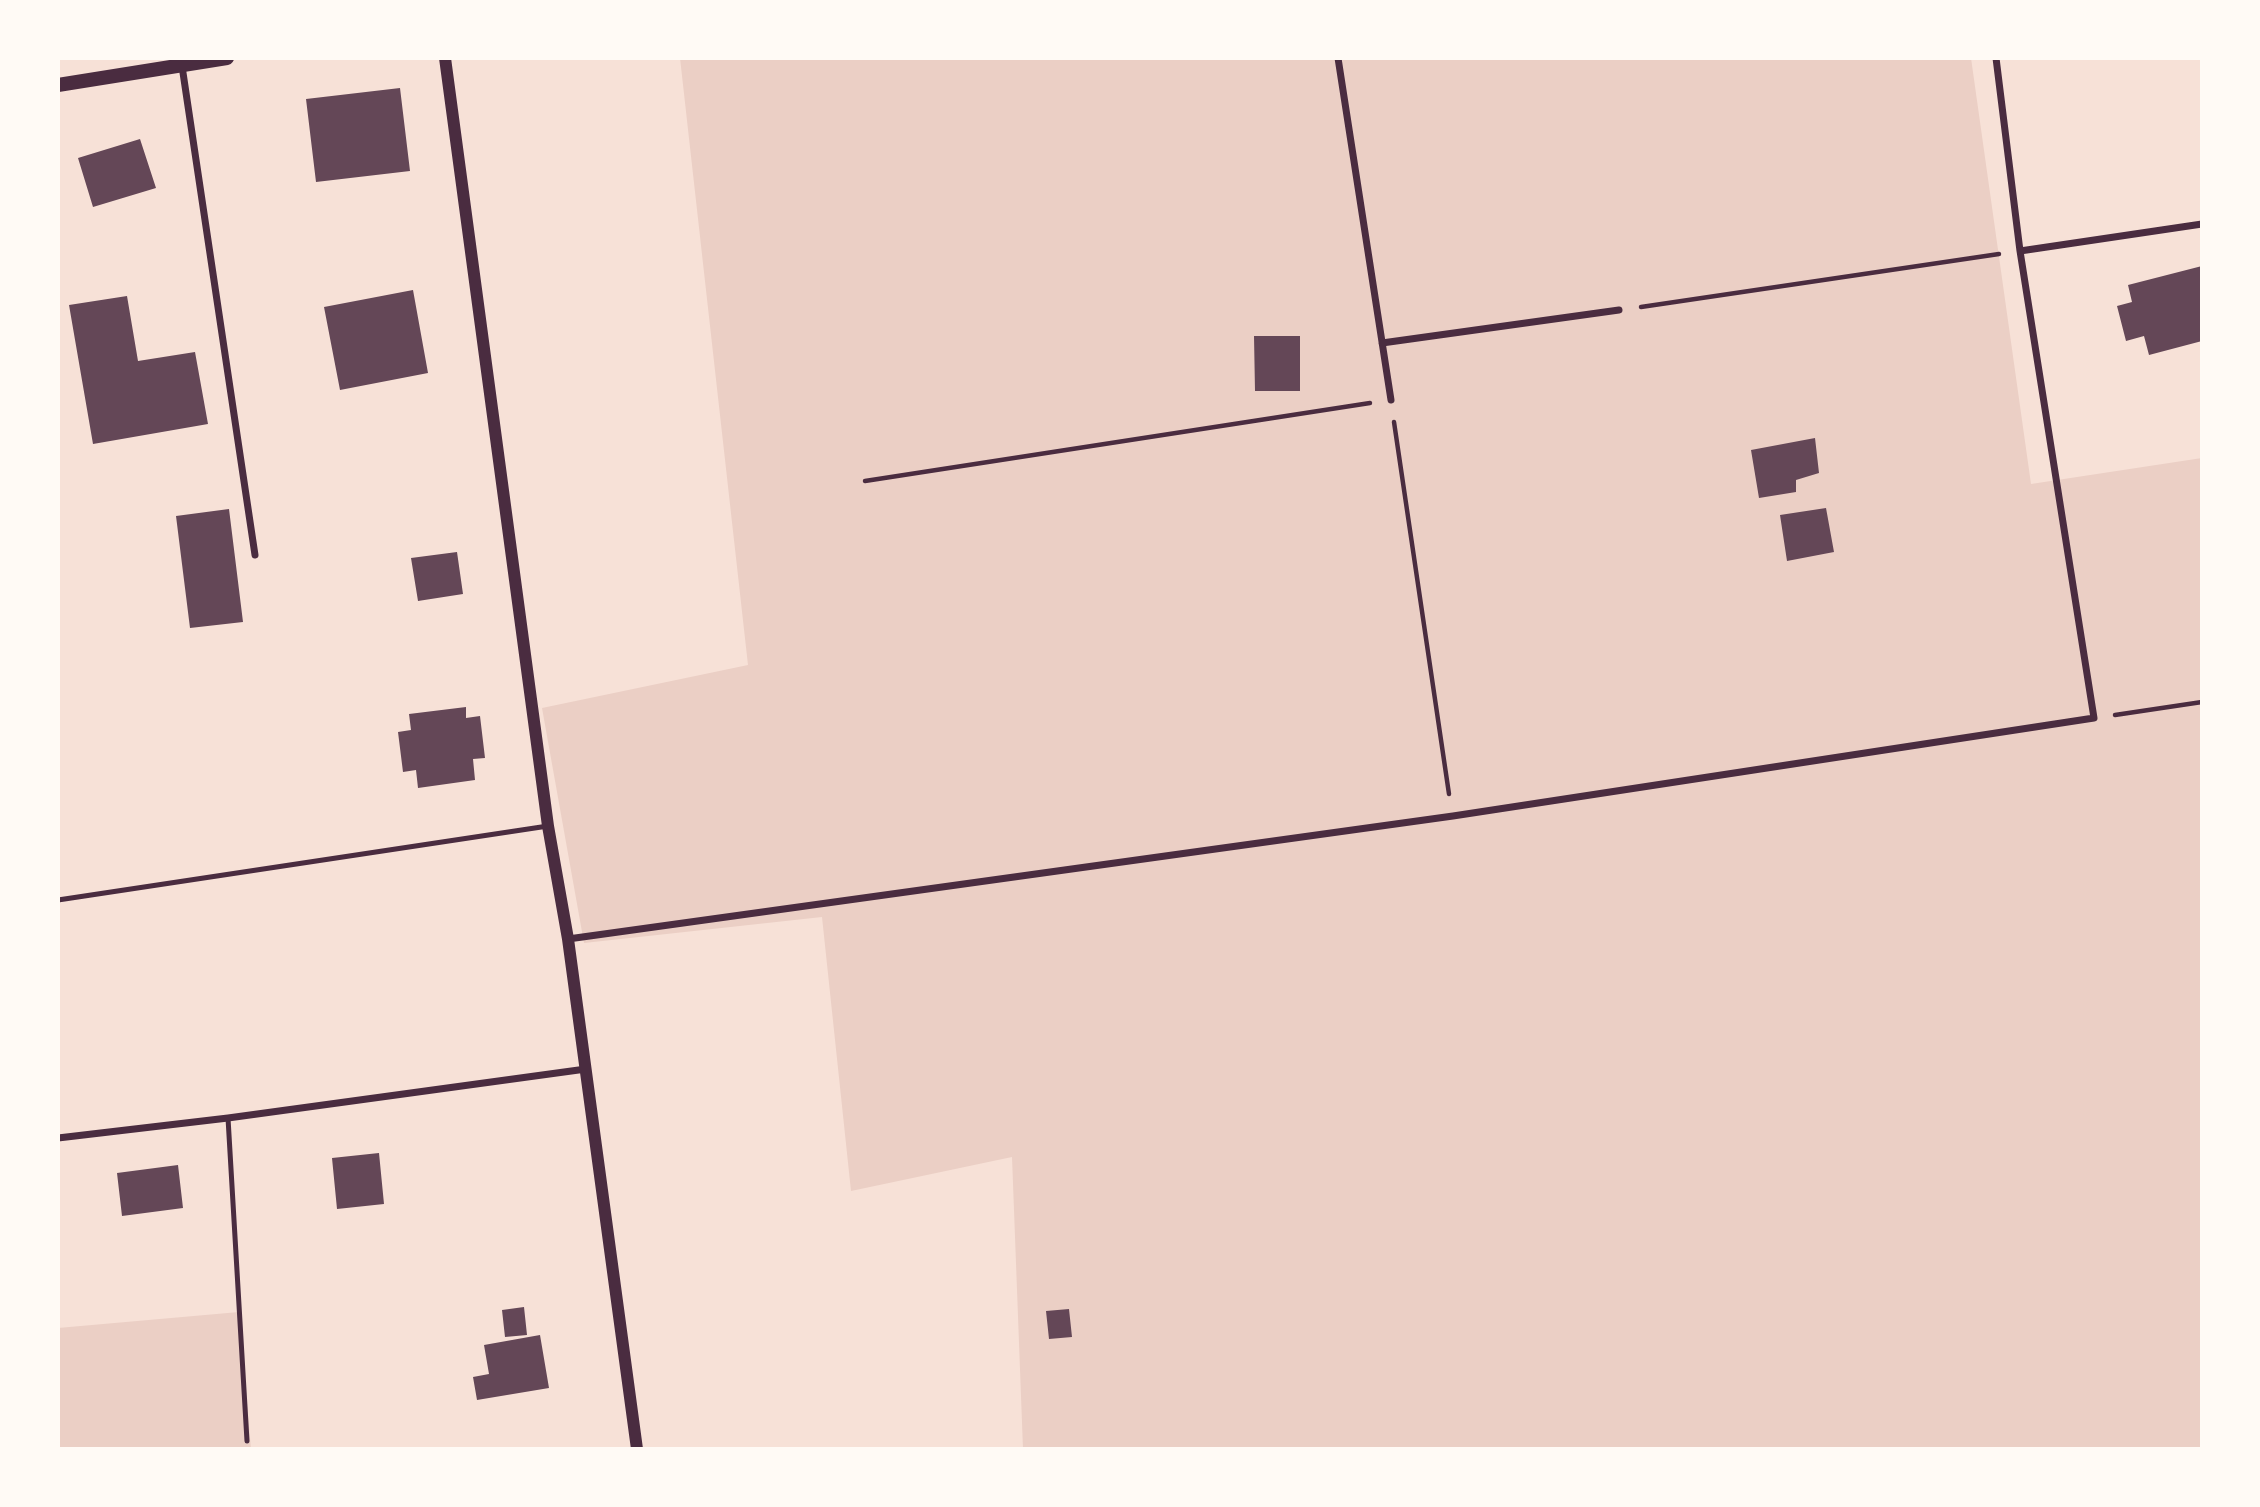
<!DOCTYPE html>
<style>
body{margin:0}
#map{position:relative;width:2260px;height:1507px;overflow:hidden;background:#f7e1d7;font-family:"Golos Text",sans-serif}
canvas{display:block}
.frame{position:absolute;inset:0;border:60px solid #fffaf5;pointer-events:none}
</style>
<div id="map">
<canvas width="2260" height="1507"></canvas>
<div class="frame"></div>
</div>
<script>
const ctx = document.querySelector('canvas').getContext('2d');
ctx.lineJoin = 'round';
function fill(path, color) { ctx.fillStyle = color; ctx.fill(path, 'evenodd'); }
const shape = rows => new Path2D(rows.map(r => 'M' + r).join(''));
function strokePath(path, color, width, dash) { ctx.strokeStyle = color; ctx.lineWidth = width; ctx.lineCap = dash ? 'butt' : 'round'; ctx.setLineDash(dash || []); ctx.stroke(path); }
fill(shape([
 [680,58,1971,58,2031,484,2202,458,2202,1449,1023,1449,1012,1157,851,1191,822,917,584,943,542,708,748,665],
 [239,1312,251,1449,58,1449,58,1328]
]), '#ebcfc5');
fill(shape([
 [400,88,410,171,316,182,306,99],
 [140,139,156,188,93,207,78,158],
 [2202,266,2202,341,2149,355,2144,336,2126,341,2117,306,2132,302,2128,285],
 [413,290,428,373,340,390,324,307],
 [127,296,138,361,195,352,208,424,93,444,69,305],
 [1254,336,1300,336,1300,391,1255,391],
 [1815,438,1819,473,1796,480,1796,492,1759,498,1751,450],
 [1826,508,1834,552,1787,561,1780,515],
 [229,509,243,622,190,628,176,516],
 [457,552,463,594,418,601,411,558],
 [466,707,466,718,480,716,485,758,473,759,475,780,418,788,416,770,403,772,398,732,411,730,409,714],
 [379,1153,384,1204,337,1209,332,1158],
 [178,1165,183,1208,122,1216,117,1173],
 [524,1307,527,1335,505,1337,502,1310],
 [1069,1309,1072,1337,1049,1339,1046,1311],
 [540,1335,549,1388,477,1400,473,1377,489,1374,484,1345]
]), '#644757');
strokePath(shape([
 [1641,307,1999,254],
 [1394,422,1449,794],
 [865,481,1370,403],
 [2115,715,2202,702]
]), '#4a2c40', 4.5);
strokePath(shape([
 [58,900,548,826],
 [228,1118,247,1441]
]), '#4a2c40', 5);
strokePath(shape([
 [1338,58,1391,400],
 [182,66,255,555],
 [2020,251,2202,224],
 [1382,343,1619,310],
 [568,939,1453,816,2094,718,2020,251,1996,58],
 [58,1138,228,1118,586,1069]
]), '#4a2c40', 7);
strokePath(shape([
 [445,58,548,826,568,939,637,1449]
]), '#4a2c40', 12);
strokePath(shape([
 [58,85,227,58]
]), '#4a2c40', 14);
</script>
